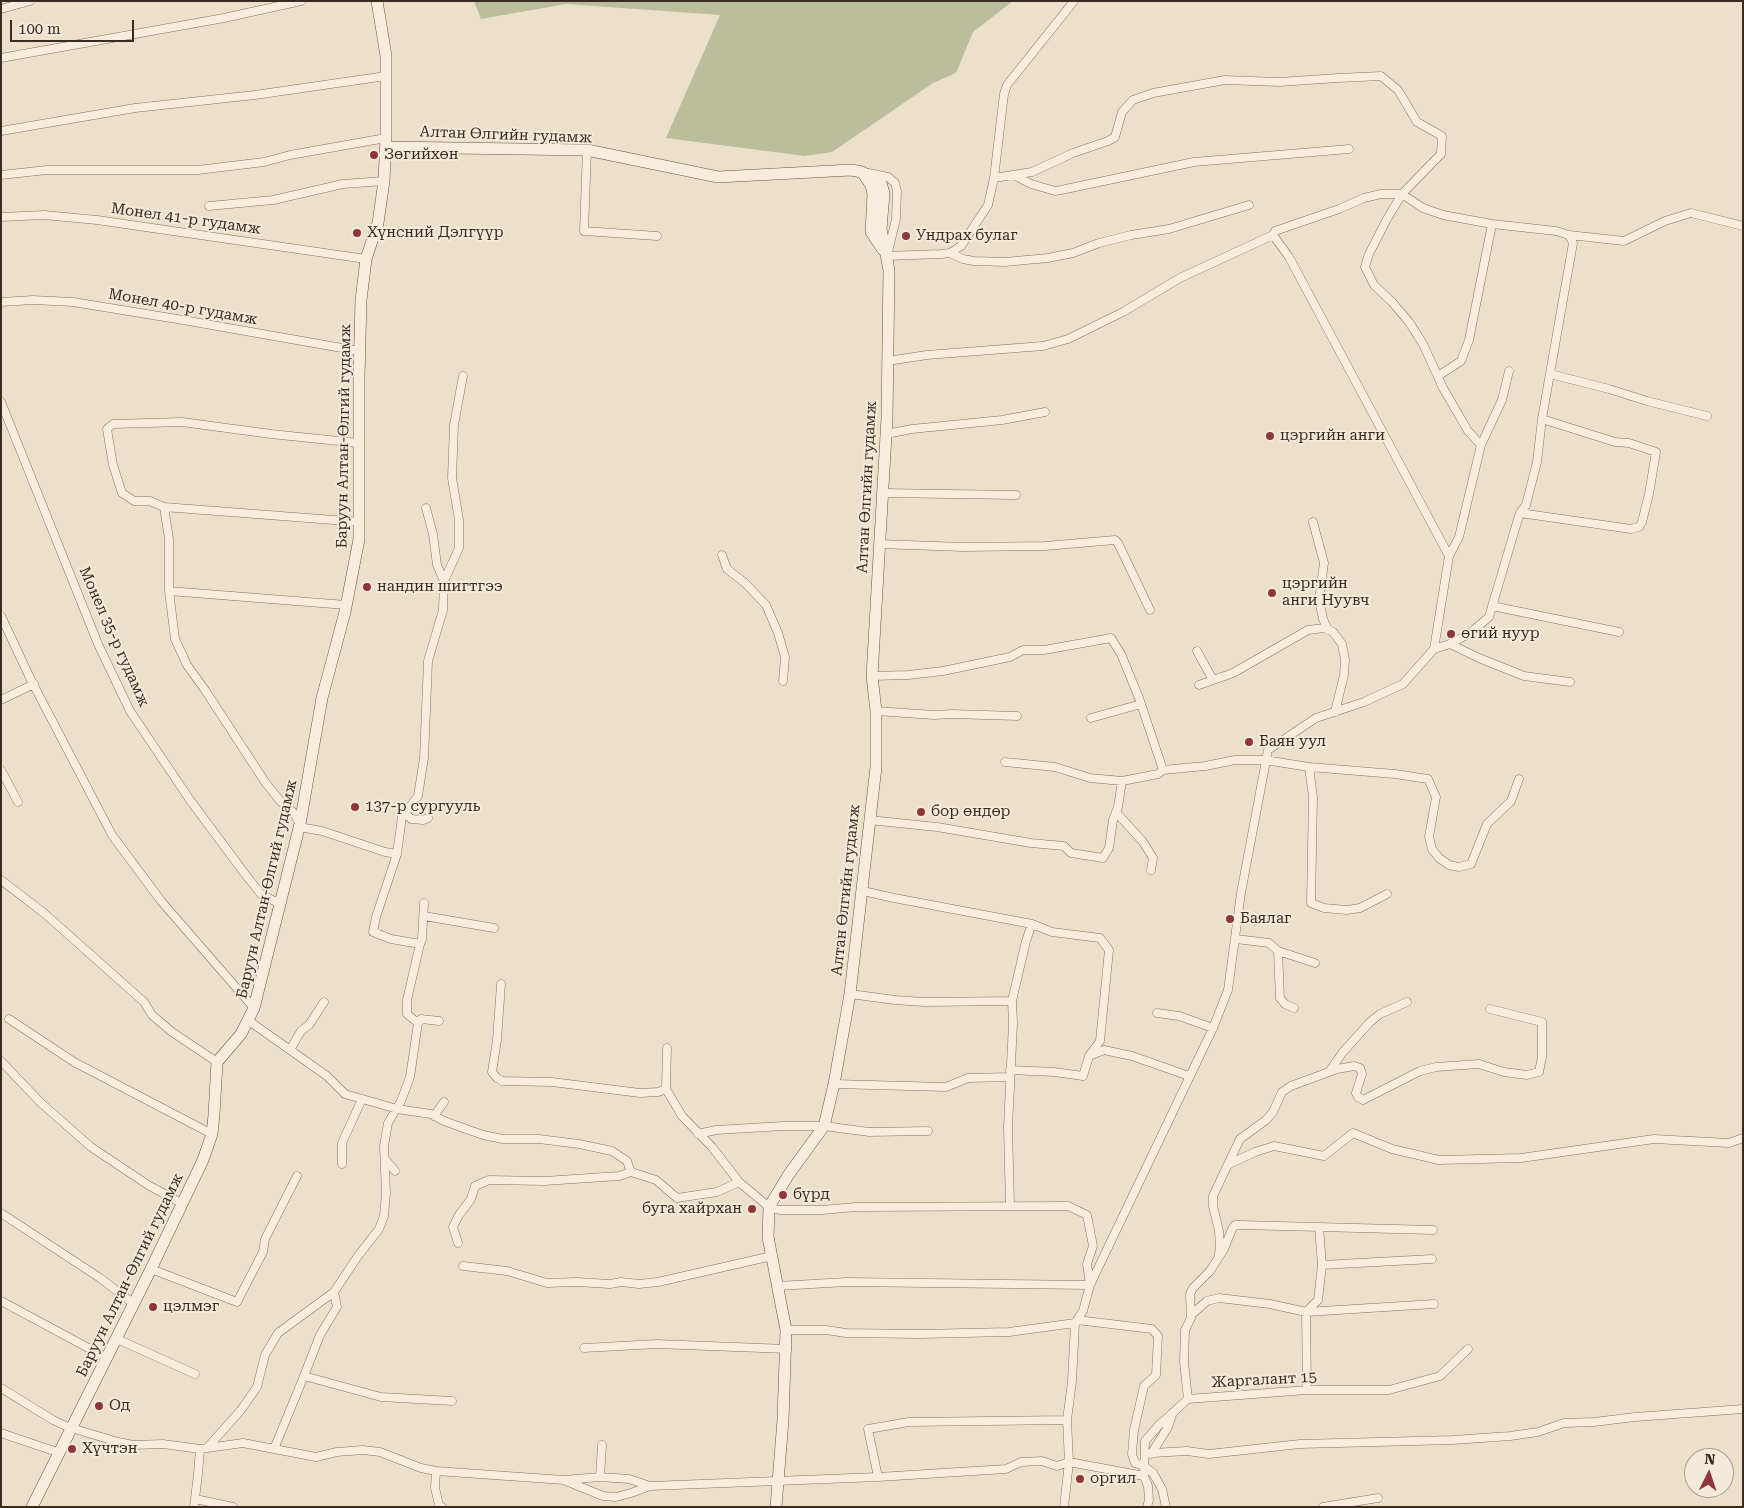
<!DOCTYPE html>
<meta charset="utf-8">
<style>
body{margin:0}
#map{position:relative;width:1744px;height:1508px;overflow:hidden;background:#ebe0ca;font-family:"Roboto Serif",serif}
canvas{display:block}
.frame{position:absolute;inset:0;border:2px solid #382c22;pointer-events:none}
.north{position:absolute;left:1684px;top:1448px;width:50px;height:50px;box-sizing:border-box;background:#f3ead9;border:1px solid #a89e90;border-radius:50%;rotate:4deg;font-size:14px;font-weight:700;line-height:20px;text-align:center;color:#382c22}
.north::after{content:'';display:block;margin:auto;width:18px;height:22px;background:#8f363a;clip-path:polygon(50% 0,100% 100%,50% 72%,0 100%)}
.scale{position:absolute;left:10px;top:20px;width:124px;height:22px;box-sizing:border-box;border:2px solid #382c22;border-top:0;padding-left:6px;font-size:15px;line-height:18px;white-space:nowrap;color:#382c22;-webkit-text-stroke:4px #f3ead9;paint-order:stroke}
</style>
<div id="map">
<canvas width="1744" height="1508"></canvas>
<div class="frame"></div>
<div class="north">N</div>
<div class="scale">100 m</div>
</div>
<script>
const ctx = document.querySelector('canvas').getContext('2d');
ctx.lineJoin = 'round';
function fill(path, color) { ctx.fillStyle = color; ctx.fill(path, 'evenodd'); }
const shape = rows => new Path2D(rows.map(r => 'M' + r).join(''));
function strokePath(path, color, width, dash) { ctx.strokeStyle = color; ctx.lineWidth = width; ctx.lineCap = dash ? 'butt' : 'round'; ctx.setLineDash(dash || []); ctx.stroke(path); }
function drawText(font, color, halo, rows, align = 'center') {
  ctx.font = font + ' "Roboto Serif",serif'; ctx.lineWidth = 4; ctx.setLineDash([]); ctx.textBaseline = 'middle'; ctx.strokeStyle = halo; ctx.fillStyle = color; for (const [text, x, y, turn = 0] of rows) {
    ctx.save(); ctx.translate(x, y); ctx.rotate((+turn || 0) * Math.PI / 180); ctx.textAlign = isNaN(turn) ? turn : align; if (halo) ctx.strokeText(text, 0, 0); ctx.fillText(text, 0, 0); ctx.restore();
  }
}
fill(shape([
 [474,1,1013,1,973,32,956,73,933,83,832,152,805,156,666,138,720,15,566,4,481,19]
]), '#bbbe9d');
const minor = shape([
 [1,9,30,1],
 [1,58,224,18,301,1],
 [1,131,135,108,255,95,386,76],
 [587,150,584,231,657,236],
 [868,173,888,177,895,183,897,191,896,219,887,256,941,254,950,253,961,246,988,205,994,178,1004,94,1007,85,1074,1],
 [1,175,47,170,198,170,264,162,290,155,386,138],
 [1014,175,1031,184,1055,191,1061,190,1194,162,1349,149],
 [994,178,1032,172,1073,153,1108,141,1115,137,1122,112,1133,100,1153,93,1225,80,1279,82,1338,78,1381,76,1398,90,1417,122,1442,136,1441,154,1402,194,1387,219,1369,254,1365,267,1374,285,1392,302,1409,322,1423,344,1443,388,1468,431,1481,445,1459,537,1449,556],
 [209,206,273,200,343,184,384,181],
 [1,217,44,215,97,220,366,259],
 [1273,235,1289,257,1449,556,1434,649],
 [1569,235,1624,241,1665,221,1691,213,1743,226],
 [950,253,963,259,974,261,1005,262,1048,258,1073,253,1099,243,1131,235,1169,229,1249,205],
 [1,302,33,300,73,302,183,320,359,351],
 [887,361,927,355,1043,346,1068,339,1123,312,1180,278,1273,235,1275,231,1339,209,1364,198,1381,194,1402,194,1423,208,1443,215,1492,224,1556,231,1569,235,1573,243,1542,419,1537,462,1526,505,1520,513,1515,529,1489,617,1470,633,1450,644,1434,649,1403,684,1364,702,1316,718,1268,750,1241,893,1228,990,1213,1028,1090,1285,1083,1311,1075,1323,1072,1381,1067,1420,1069,1462,1064,1507],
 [1550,374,1609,389,1647,401,1707,416],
 [1438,376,1461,361,1469,340,1492,224],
 [1,402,98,644,130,711,190,800,245,874,261,894,280,904],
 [886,434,912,429,1002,420,1045,412],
 [1481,445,1502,400,1509,371],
 [883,493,1016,495],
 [164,507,360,522],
 [1520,513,1631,529,1639,527,1642,522,1649,494,1656,452,1629,443,1615,442,1542,419],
 [1313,522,1324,563,1319,600,1323,619,1328,630],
 [879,544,963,547,1045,546,1115,540,1118,543,1150,610],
 [722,555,727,569,745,583,766,605,778,633,785,657,783,681],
 [444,581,459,548,459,520,452,478,454,425,463,376],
 [169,591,346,605],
 [1492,606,1619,632],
 [1,616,31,680,112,835,161,901,254,1008],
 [1450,644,1479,658,1524,676,1570,682],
 [1197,651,1213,680],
 [872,676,908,675,943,671,1010,657,1023,650,1044,650,1111,638,1121,654,1139,698,1163,770,1158,774,1122,781,1090,778,1055,767,1005,762],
 [1199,685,1233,673,1308,630,1324,628,1333,632,1342,644,1345,660,1344,675,1335,712],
 [1,700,34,684],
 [876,711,934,715,952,714,1017,716],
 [1091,718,1141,704],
 [1309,767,1395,774,1428,779,1436,797,1429,837,1432,849,1439,858,1449,865,1459,867,1471,864,1487,824,1511,801,1519,779],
 [1,770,18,802],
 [1163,770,1205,766,1235,760,1265,760,1309,767,1313,797,1311,903,1324,908,1347,910,1360,908,1387,894],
 [1116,812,1143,842,1153,858,1151,870],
 [405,813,411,819,423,820,428,818],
 [869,820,937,827,1031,843,1064,846,1071,853,1103,858,1109,848,1113,820,1118,807,1122,781],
 [300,824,293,812,281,802,265,782,205,690,187,665,175,639,169,591,169,539,164,507,150,501,134,501,122,493,113,465,107,429,113,424,182,422,271,434,358,443],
 [299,827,322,831,385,852,397,854,376,917,373,932,391,939,420,944],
 [397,854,402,817,418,796,424,758,428,661,443,610,444,581,437,565,433,534,426,508],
 [1,880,44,913,144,1002,152,1015,172,1032,217,1062],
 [863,891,894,898,1032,924,1052,932,1100,938,1109,950,1100,1041,1089,1056],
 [424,916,494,928],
 [1236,939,1269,943,1278,951,1315,963],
 [1278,951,1280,998,1285,1004,1294,1008],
 [501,984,497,1040,492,1072,497,1078,502,1081,552,1082,640,1093,658,1092,666,1089],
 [850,994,895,1000,924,1002,1012,1001],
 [1157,1013,1179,1016,1213,1028],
 [9,1019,74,1062,212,1134],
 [249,1021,327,1076,345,1094,397,1109,431,1114,444,1121,483,1135,503,1139,539,1139,579,1144,612,1151,627,1161,631,1172,656,1180,677,1198,717,1192,739,1182],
 [418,1023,421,1019,439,1021],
 [667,1048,666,1089,682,1116,712,1147,739,1182,769,1207,779,1210,822,1210,856,1207,1068,1206,1087,1215,1093,1246,1087,1264,1090,1285,846,1282,778,1286],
 [290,1050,301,1031,309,1025,324,1002],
 [1,1061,40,1102,91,1147,148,1185,183,1204],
 [1010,1070,1054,1072,1083,1076,1089,1056,1104,1050,1132,1056,1189,1076],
 [1329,1072,1343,1052,1370,1022,1380,1014,1407,1002],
 [834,1084,946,1087,968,1078,1010,1077],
 [434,1116,444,1102],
 [698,1134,716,1130,783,1126,824,1126,869,1132,928,1131],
 [386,1160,395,1171],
 [342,1164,342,1143,362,1099],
 [1229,1164,1255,1152,1274,1146,1324,1156,1353,1133,1392,1149,1439,1160,1521,1158,1654,1139,1729,1143,1743,1138],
 [1010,1206,1008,1127,1013,1023,1012,1001,1026,941,1032,924],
 [1,1213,100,1278,134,1304],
 [458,1243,453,1227,459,1215,471,1199,475,1186,489,1180,544,1181,619,1176,631,1172],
 [1218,1258,1220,1248,1219,1231,1213,1206,1213,1196,1240,1139,1266,1120,1273,1112,1282,1092,1291,1086,1337,1069,1354,1066,1360,1068,1362,1074,1356,1093,1358,1097,1363,1100,1420,1071,1436,1067,1479,1064,1504,1072,1527,1075,1539,1072,1542,1057,1542,1022,1490,1009],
 [1322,1265,1432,1259],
 [463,1266,507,1271,547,1283,577,1282,610,1284,621,1282,639,1284,658,1282,772,1256],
 [151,1269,237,1302,263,1252,265,1239,297,1176],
 [1,1301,107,1358],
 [1191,1315,1207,1301,1219,1298,1270,1304,1306,1312,1318,1300,1322,1265,1319,1227,1433,1230],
 [1077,1320,1152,1329,1158,1336,1156,1375,1144,1386,1134,1430,1132,1454,1135,1463,1144,1466,1153,1473,1162,1489,1166,1507],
 [786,1330,826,1330,846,1333,920,1334,1009,1332,1075,1323],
 [117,1339,195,1374],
 [584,1348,657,1344,787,1349],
 [304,1376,320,1335,337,1307,334,1292],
 [1,1388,53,1420,68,1427,118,1442,133,1445,163,1444,200,1449,243,1443,316,1457,337,1452,363,1450,380,1452,421,1468,436,1471,564,1480,600,1477,629,1479,650,1486,878,1477,1006,1469,1021,1462,1042,1461,1057,1466,1069,1462,1144,1476],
 [1307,1390,1306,1312,1434,1304],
 [1188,1399,1184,1362,1185,1330,1191,1318,1190,1294,1193,1288,1210,1271,1224,1249,1232,1229,1235,1225,1241,1225,1319,1227],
 [1,1433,60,1453],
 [208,1447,241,1410,257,1387,265,1355,278,1333,334,1292,358,1256,379,1229,384,1216,386,1193,384,1146,388,1123,401,1101,410,1077,418,1023,407,1014,407,1000,420,944,422,939,424,903],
 [274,1449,304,1376,381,1397,452,1401],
 [1153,1453,1187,1451,1209,1454,1300,1444,1453,1440,1510,1436,1538,1432,1564,1423,1594,1422,1635,1417,1743,1409],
 [1151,1454,1168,1427,1173,1412],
 [436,1471,435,1488,439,1505,442,1507],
 [600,1477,602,1445],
 [878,1477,868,1429,909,1422,1067,1420],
 [566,1481,603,1496,616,1497,631,1493,650,1486],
 [195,1499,233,1507],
 [194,1507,198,1474,200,1449],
 [1147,1507,1149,1500,1148,1486,1144,1476,1145,1441,1159,1425,1188,1399,1307,1390,1389,1390,1440,1376,1468,1349],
 [1323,1507,1378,1498]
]);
const secondary = shape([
 [386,147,587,150,718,177,851,170,862,172,881,183,884,193,881,229,889,270,887,418,872,676,876,711,876,767,850,994,834,1084,824,1126,789,1174,769,1207,768,1237,786,1330,783,1420,776,1507],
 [864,175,871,185,873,194,871,232,883,250],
 [32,1507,151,1269,203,1160,212,1134,214,1115,217,1062,241,1034,254,1008,300,824,322,698,345,612,359,539,359,377,361,300,366,259,378,223,384,181,386,138,386,56,377,1]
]);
strokePath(minor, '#867360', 9);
strokePath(secondary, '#685443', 12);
strokePath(minor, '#f6eddd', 8);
strokePath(secondary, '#f6eddd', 11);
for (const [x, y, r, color] of [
 [374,155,5,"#8f363a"],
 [357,233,5,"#8f363a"],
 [906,236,5,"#8f363a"],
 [1270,436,5,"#8f363a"],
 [367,587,5,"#8f363a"],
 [1272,593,5,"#8f363a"],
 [1451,634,5,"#8f363a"],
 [1249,742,5,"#8f363a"],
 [355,807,5,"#8f363a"],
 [921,812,5,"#8f363a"],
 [1230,919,5,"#8f363a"],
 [783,1195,5,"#8f363a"],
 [752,1209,5,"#8f363a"],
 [153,1307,5,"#8f363a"],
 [99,1406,5,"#8f363a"],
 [72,1449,5,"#8f363a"],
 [1080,1479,5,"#8f363a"]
]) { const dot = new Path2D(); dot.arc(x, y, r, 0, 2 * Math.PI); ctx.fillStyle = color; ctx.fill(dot); strokePath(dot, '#f3ead9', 2); }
drawText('15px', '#382c22', '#f3ead9', [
 ["Алтан Өлгийн гудамж",506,135,2],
 ["Монел 41-р гудамж",186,219,8],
 ["Монел 40-р гудамж",183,307,10],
 ["Баруун Алтан-Өлгий гудамж",344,436,-89],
 ["Алтан Өлгийн гудамж",867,487,-87],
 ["Монел 35-р гудамж",114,637,66],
 ["Баруун Алтан-Өлгий гудамж",267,889,-77],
 ["Алтан Өлгийн гудамж",846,890,-84],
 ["Баруун Алтан-Өлгий гудамж",130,1275,-64],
 ["Жаргалант 15",1264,1380,-3]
]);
drawText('15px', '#382c22', '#f3ead9', [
 ["Зөгийхөн",384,155],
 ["Хүнсний Дэлгүүр",367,233],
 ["Ундрах булаг",916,236],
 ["цэргийн анги",1280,436],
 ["цэргийн",1282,584],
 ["анги Нуувч",1282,601],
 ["нандин шигтгээ",377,587],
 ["өгий нуур",1461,634],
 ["Баян уул",1259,742],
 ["137-р сургууль",365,807],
 ["бор өндөр",931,812],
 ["Баялаг",1240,919],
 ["бүрд",793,1195],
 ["буга хайрхан",742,1209,"right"],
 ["цэлмэг",163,1307],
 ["Од",109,1406],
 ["Хүчтэн",82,1449],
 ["оргил",1090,1479]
], 'left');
</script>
